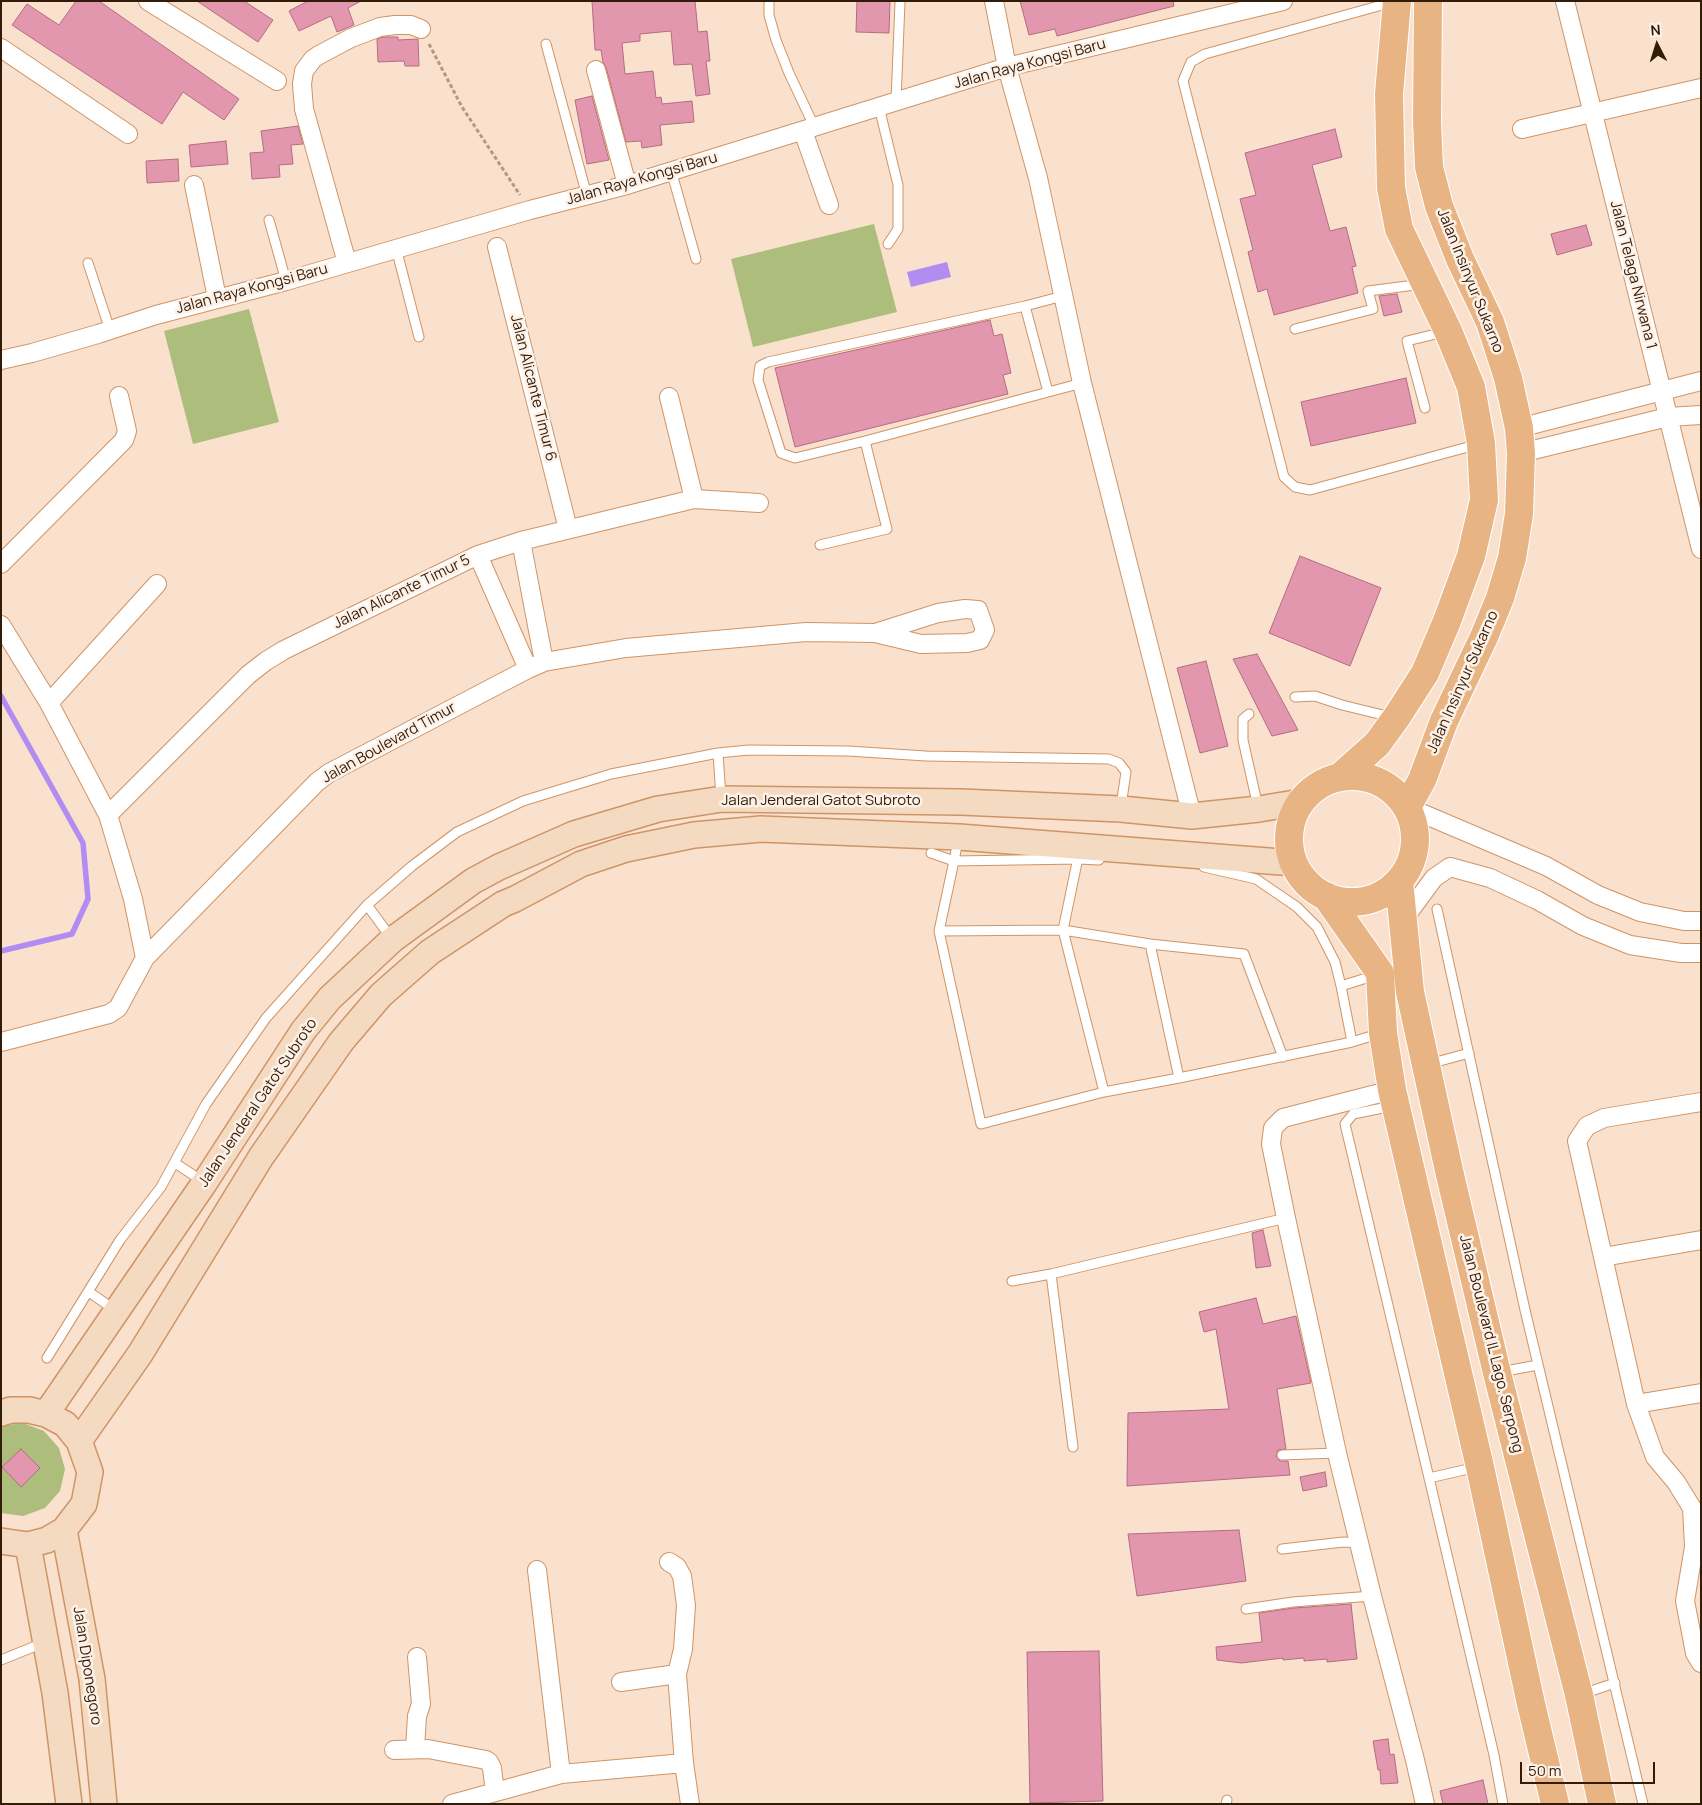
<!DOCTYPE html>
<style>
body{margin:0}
#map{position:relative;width:1702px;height:1805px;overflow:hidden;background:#fae1ce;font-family:Manrope,sans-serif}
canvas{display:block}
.frame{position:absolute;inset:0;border:2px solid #321b07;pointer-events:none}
.north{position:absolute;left:1632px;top:20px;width:50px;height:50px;-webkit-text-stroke:4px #fef1e8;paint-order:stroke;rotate:355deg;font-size:14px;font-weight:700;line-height:20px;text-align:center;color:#321b07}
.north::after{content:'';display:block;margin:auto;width:18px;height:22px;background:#321b07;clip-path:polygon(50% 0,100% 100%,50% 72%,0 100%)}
.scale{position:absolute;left:1520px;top:1762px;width:135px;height:22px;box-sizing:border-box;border:2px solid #321b07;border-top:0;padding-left:6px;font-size:15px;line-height:18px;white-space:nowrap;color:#321b07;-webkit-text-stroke:4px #fef1e8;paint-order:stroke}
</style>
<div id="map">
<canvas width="1702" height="1805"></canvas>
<div class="frame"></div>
<div class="north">N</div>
<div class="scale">50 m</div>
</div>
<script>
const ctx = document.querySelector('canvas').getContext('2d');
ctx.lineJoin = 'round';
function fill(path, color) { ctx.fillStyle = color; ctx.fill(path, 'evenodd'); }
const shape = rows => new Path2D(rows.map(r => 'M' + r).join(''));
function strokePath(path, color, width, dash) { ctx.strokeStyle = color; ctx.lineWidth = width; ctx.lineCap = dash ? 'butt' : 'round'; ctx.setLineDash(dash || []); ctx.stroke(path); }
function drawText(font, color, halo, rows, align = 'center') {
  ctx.font = font + ' Manrope,sans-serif'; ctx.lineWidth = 5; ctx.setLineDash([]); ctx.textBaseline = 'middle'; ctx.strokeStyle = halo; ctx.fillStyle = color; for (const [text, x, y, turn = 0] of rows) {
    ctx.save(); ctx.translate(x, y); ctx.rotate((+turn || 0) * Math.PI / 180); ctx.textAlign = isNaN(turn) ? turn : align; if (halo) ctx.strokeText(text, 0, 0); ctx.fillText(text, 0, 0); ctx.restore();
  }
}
fill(shape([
 [874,224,897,312,753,347,731,259],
 [249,309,279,422,193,444,164,331],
 [23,1423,44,1431,59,1448,65,1469,60,1491,45,1508,23,1516,1,1513,1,1426]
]), '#adbd7b');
fill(shape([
 [947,262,951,277,911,287,907,272]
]), '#b18cf1');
strokePath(shape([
 [1,696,83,843,88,899,72,934,1,951]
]), '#b18cf1', 5.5);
const building = shape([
 [76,1,99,1,239,99,224,120,183,92,162,124,12,25,27,4,59,25,76,1],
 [197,1,244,1,273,20,258,42,197,1],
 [308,1,361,1,348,8,354,25,337,32,331,16,299,31,289,11,308,1],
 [592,1,695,1,698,32,707,31,710,61,706,61,710,94,696,96,692,64,674,65,671,31,640,34,640,41,622,43,625,74,653,71,656,98,661,97,662,104,692,101,694,122,660,125,662,145,642,148,641,141,626,142,606,67,603,62,601,50,595,50,592,1],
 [857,1,890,1,889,33,856,32,857,1],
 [1020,1,1173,1,1174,6,1057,36,1055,29,1029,35,1020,1],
 [382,37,398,37,398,40,418,39,419,66,405,66,404,61,378,62,377,39,382,37],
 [592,96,609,160,587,164,575,100,592,96],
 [298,126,303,144,291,145,293,164,279,165,280,177,252,179,250,153,264,152,261,131,298,126],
 [1335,129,1342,157,1312,165,1330,231,1346,227,1356,266,1352,267,1358,293,1274,315,1267,289,1258,292,1248,252,1253,250,1240,199,1256,195,1245,153,1335,129],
 [226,141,228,164,191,167,189,145,226,141],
 [178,159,179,181,147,183,146,161,178,159],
 [1586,225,1592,245,1557,255,1551,234,1586,225],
 [1397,294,1402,312,1384,316,1379,296,1397,294],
 [990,320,994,336,1002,334,1011,373,1003,375,1008,394,795,447,775,368,990,320],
 [1406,378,1416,423,1311,446,1301,402,1406,378],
 [1300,556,1381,588,1350,666,1269,633,1300,556],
 [1257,654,1298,730,1272,736,1233,659,1257,654],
 [1206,661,1228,746,1200,753,1177,668,1206,661],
 [1263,1230,1271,1266,1256,1268,1252,1233,1263,1230],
 [1256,1298,1263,1324,1296,1316,1311,1383,1277,1389,1286,1449,1278,1450,1276,1456,1280,1461,1288,1461,1290,1475,1127,1486,1128,1413,1229,1409,1216,1329,1204,1332,1199,1312,1256,1298],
 [21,1449,40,1468,21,1487,2,1467,21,1449],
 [1325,1472,1327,1486,1303,1491,1300,1477,1325,1472],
 [1239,1530,1246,1581,1137,1596,1128,1534,1239,1530],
 [1351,1604,1357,1659,1327,1662,1327,1659,1304,1661,1304,1658,1283,1660,1283,1658,1241,1663,1217,1660,1216,1647,1262,1642,1259,1613,1294,1608,1351,1604],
 [1099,1651,1103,1801,1030,1803,1027,1652,1099,1651],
 [1388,1739,1390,1755,1394,1754,1398,1783,1381,1784,1380,1770,1378,1770,1373,1741,1388,1739],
 [1483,1780,1488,1804,1443,1804,1440,1791,1483,1780]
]);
fill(building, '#e297ae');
strokePath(building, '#b36c82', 1);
const lane = shape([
 [769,1,769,15,776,40,789,73,814,126],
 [1393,2,1205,54,1191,62,1183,81,1284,477,1295,487,1310,490,1479,444],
 [546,44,587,196],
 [896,101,900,2],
 [879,107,898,185,898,229,888,244],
 [671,170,696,259],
 [269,220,286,281],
 [396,248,419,337],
 [88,263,110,330],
 [1025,306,768,362,760,366,758,380,781,453,795,458,865,441,1082,383],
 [1295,329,1373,309,1368,291,1423,284],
 [1048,392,1025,306,1063,296],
 [1425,408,1407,341,1444,332],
 [820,545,887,529,865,441],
 [1295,697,1315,696,1342,705,1391,717],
 [1249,714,1243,719,1243,740,1258,807],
 [718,753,721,797],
 [958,840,954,861,1079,859,1099,860],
 [931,853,954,861,939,931,981,1124,1104,1092,1179,1078,1352,1042,1381,1033],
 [1079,853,1063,930,1104,1092],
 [1204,867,1256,879,1297,907,1317,927,1335,962,1341,986,1376,975],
 [367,905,392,939],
 [1437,909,1525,1310,1643,1804],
 [939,931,1063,930,1150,944,1179,1078],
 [1150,944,1244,954,1283,1057],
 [1341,986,1352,1042],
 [1429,1064,1469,1053],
 [1393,1106,1353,1114,1345,1124,1429,1478],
 [175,1163,204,1182],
 [1051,1274,1073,1447],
 [1012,1281,1051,1274,1286,1218],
 [89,1292,115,1310],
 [47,1358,120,1240,161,1187,206,1104,266,1018,367,905,412,866,457,832,523,801,611,774,718,753,749,750,848,751,926,756,1109,759,1119,763,1126,772,1121,806],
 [1500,1372,1538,1365],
 [1282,1455,1337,1453],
 [1477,1467,1429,1478,1494,1755,1503,1804],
 [1282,1549,1343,1542,1360,1543],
 [1246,1609,1293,1602,1372,1596],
 [1,1660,43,1643],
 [1582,1694,1615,1683],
 [1226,1804,1227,1800]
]);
const street = shape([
 [148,1,277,81],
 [994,1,1007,67,1038,178,1082,383,1192,816],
 [1565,1,1701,549],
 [1,48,128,134],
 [596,70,627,185],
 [1522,129,1701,88],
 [803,131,829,205],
 [194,185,217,298],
 [497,247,568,529],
 [347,263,304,109,302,84,304,71,313,59,319,55,351,38,380,27,395,25,411,25,421,29],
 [1,360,32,353,98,334,156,315,286,281,530,210,627,185,1007,67,1283,1],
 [669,397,694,499],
 [1519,428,1701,381],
 [1521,453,1668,417,1701,415],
 [521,541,544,662],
 [478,555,528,669],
 [1,564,124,440,127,431,119,396],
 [1,625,49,703,108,815,133,899,145,958],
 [49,703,157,584],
 [1407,807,1546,866,1598,895,1640,912,1684,921,1701,921],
 [108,815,248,675,266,661,284,650,478,555,521,541,694,499,759,503],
 [1403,920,1434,878,1450,867,1490,878,1537,900,1583,926,1630,945,1681,953,1701,953],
 [1,1042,109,1014,118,1008,145,958,317,782,329,773,528,669,544,662,626,648,806,632,875,633,938,613,965,609,978,610,985,630,980,640,967,643,921,644,875,633],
 [1392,1090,1283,1118,1273,1128,1271,1144,1286,1218,1337,1453,1372,1596,1415,1760,1425,1804],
 [1701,1102,1604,1118,1587,1126,1577,1141,1636,1404,1655,1457,1676,1482,1692,1508,1694,1547,1685,1601,1695,1653,1701,1663],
 [1603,1257,1701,1240],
 [1636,1404,1701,1393],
 [669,1562,677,1567,682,1576,686,1605,683,1649,677,1674,684,1763,690,1804],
 [537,1570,561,1774],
 [621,1682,677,1674],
 [415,1749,417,1716,421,1704,417,1657],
 [394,1750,428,1749,486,1760,489,1762,492,1768,495,1792],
 [452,1804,561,1774,684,1763]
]);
const secondary = shape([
 [1,1413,11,1410,29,1410,46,1414,65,1424,79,1441,90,1472,84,1504,64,1530,47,1540,28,1545,1,1541],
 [46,1414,205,1182,303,1031,330,998,392,940,473,881,499,867,574,834,658,809,722,799,961,802,1121,809,1192,816,1259,809,1301,802],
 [79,1441,140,1354,261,1157,341,1042,381,995,430,952,503,904,515,899,581,864,626,849,694,835,761,829,959,837,1294,863],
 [64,1530,92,1679,104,1804],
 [28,1545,55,1693,69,1804]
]);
const primary = shape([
 '1289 839a63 63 0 1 1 126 0a63 63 0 1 1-126 0Z',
 [1340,777,1377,744,1396,718,1425,673,1447,621,1471,556,1484,500,1481,443,1471,387,1448,331,1399,229,1391,188,1389,94,1397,1],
 [1407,807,1422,780,1444,721,1484,637,1500,598,1512,558,1519,514,1521,453,1519,428,1508,378,1490,322,1460,259,1439,206,1429,167,1427,122,1428,1],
 [1399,881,1410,992,1450,1175,1497,1373,1579,1695,1602,1804],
 [1326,896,1380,973,1383,1033,1392,1090,1480,1467,1531,1704,1555,1804]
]);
strokePath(lane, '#cf9465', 11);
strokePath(street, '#cf9465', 20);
strokePath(secondary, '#cf9465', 28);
strokePath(primary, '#fff', 30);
strokePath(shape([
 [429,44,462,107,520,195]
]), '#b19986', 3, [4, 2.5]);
strokePath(lane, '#fff', 9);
strokePath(street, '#fff', 18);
strokePath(secondary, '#f3dac1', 25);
strokePath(primary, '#e8b483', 28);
drawText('15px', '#321b07', '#fef1e8', [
 ["Jalan Raya Kongsi Baru",1030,64,-15],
 ["Jalan Raya Kongsi Baru",642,179,-16],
 ["Jalan Telaga Nirwana 1",1633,275,76],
 ["Jalan Insinyur Sukarno",1470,281,68],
 ["Jalan Raya Kongsi Baru",252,289,-15],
 ["Jalan Alicante Timur 6",533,388,76],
 ["Jalan Alicante Timur 5",402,592,-26],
 ["Jalan Insinyur Sukarno",1463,682,-66],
 ["Jalan Boulevard Timur",389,743,-29],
 ["Jalan Jenderal Gatot Subroto",821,801],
 ["Jalan Jenderal Gatot Subroto",258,1103,-56],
 ["Jalan Boulevard IL Lago. Serpong",1491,1344,76],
 ["Jalan Diponegoro",87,1666,81]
]);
</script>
